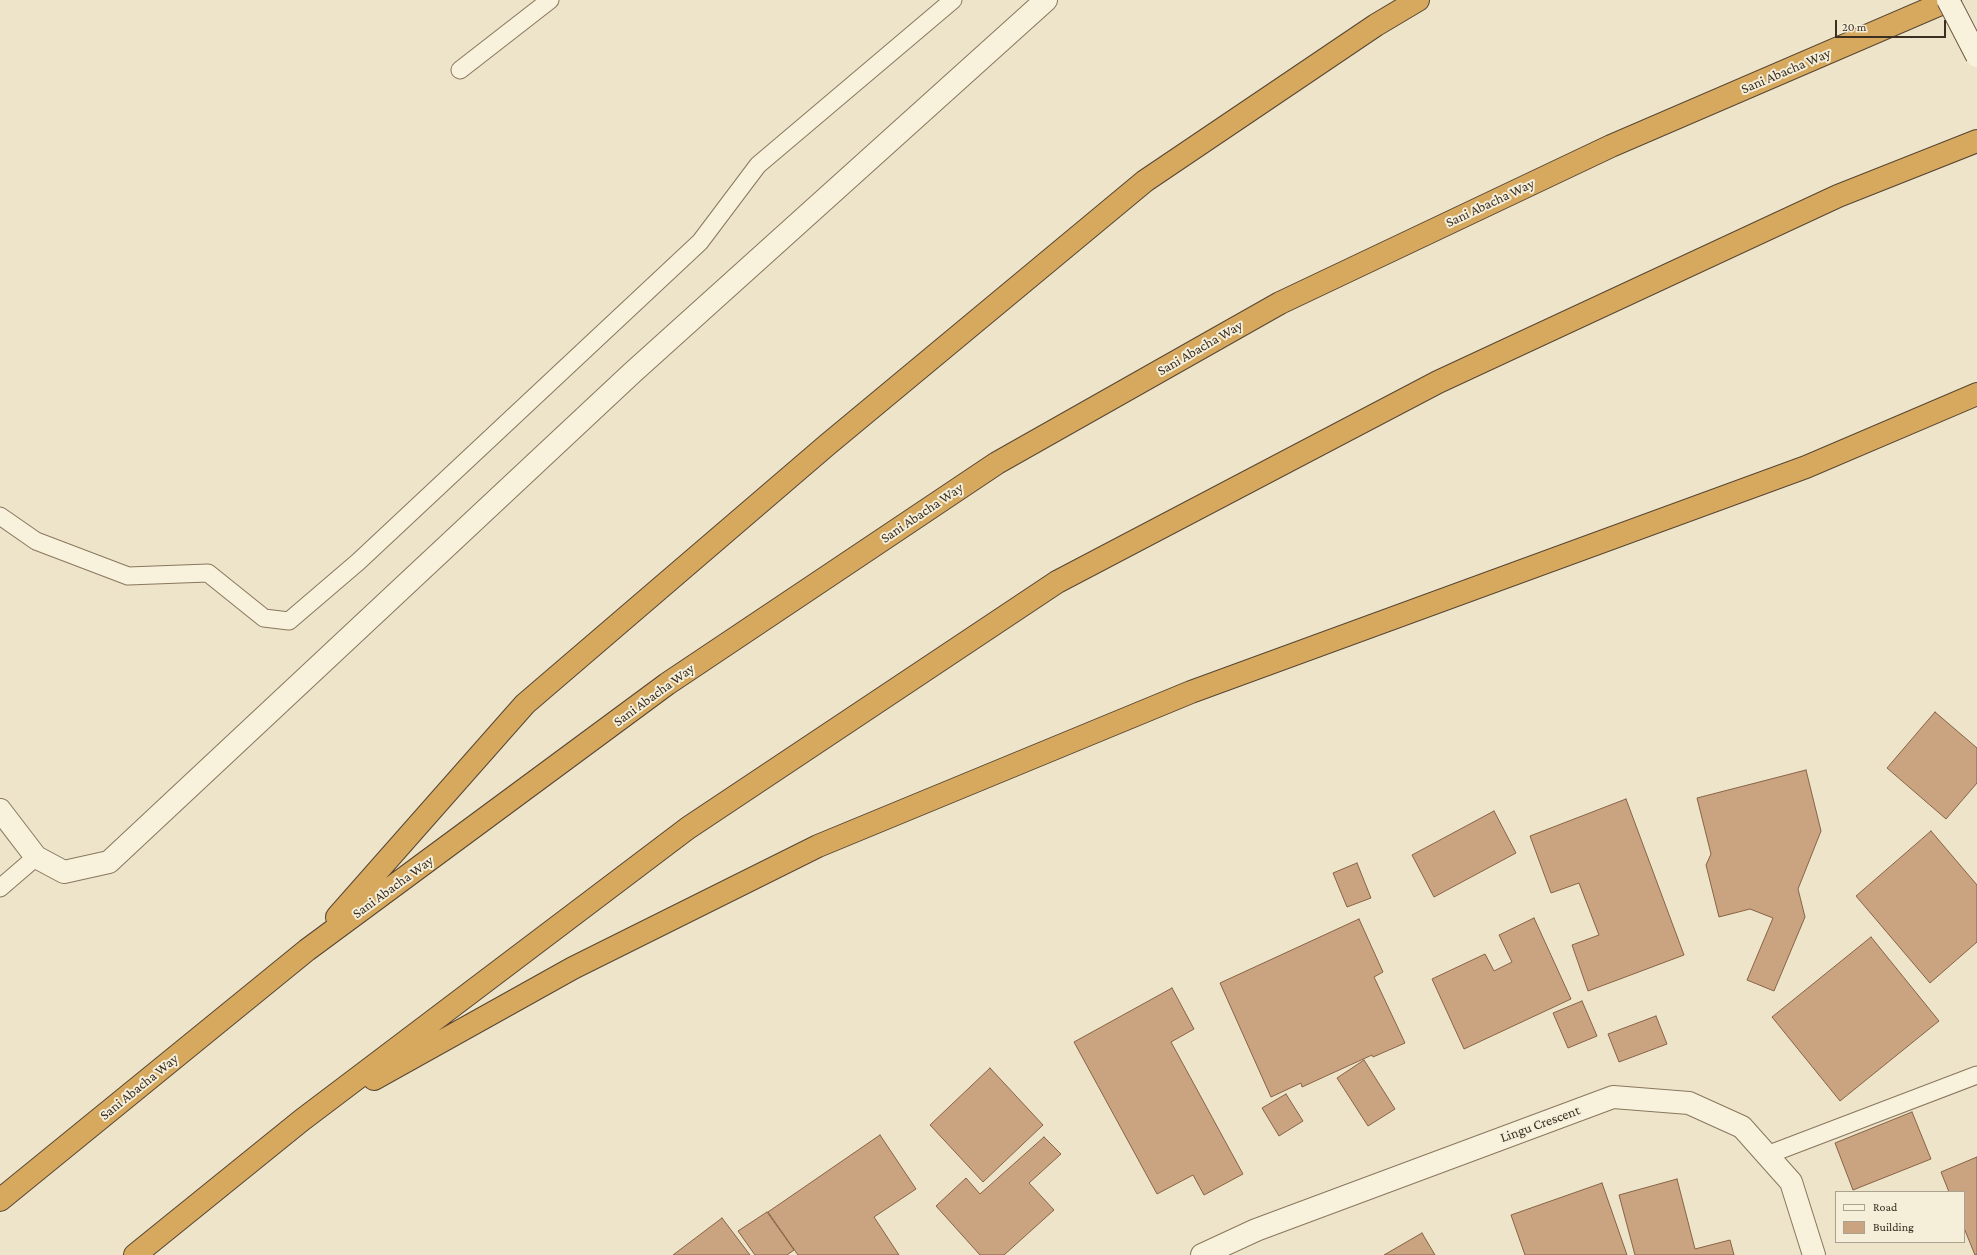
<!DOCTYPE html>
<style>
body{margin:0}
#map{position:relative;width:1977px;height:1255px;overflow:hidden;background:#ede4c9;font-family:"Crimson Pro",serif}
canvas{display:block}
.legend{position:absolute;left:1835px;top:1191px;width:130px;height:52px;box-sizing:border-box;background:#f5eed9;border:1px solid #aaa28f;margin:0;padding:5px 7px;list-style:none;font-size:12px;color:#3a2f21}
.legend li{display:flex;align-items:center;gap:8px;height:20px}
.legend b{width:20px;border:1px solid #aaa28f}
.scale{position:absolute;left:1835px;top:20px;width:111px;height:18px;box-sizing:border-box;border:2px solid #3a2f21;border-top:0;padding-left:5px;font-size:12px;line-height:14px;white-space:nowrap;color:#3a2f21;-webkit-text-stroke:3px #f5eed9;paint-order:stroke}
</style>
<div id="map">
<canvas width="1977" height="1255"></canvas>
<ul class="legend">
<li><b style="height:5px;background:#f8f1dc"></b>Road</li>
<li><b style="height:11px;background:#caa381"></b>Building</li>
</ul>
<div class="scale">20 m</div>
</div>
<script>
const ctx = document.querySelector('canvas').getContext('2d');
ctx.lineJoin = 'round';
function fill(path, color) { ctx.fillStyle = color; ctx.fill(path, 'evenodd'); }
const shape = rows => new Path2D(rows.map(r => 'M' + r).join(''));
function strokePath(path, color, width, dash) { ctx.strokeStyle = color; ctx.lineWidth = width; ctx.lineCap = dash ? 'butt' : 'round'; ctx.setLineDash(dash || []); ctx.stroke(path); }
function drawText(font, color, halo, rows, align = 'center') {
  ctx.font = font + ' "Crimson Pro",serif'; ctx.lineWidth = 4; ctx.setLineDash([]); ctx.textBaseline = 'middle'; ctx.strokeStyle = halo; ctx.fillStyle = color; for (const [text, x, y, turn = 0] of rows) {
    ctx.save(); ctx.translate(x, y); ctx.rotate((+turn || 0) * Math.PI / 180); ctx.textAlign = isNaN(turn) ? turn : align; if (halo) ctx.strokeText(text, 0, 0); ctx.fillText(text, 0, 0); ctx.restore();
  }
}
const building = shape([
 [1935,712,1977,748,1977,783,1946,819,1887,768,1935,712],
 [1806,770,1821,831,1798,889,1805,917,1774,991,1747,980,1773,918,1750,909,1719,917,1706,865,1711,854,1697,798,1806,770],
 [1626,799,1684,955,1588,991,1572,945,1599,935,1579,883,1551,893,1530,836,1626,799],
 [1494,811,1516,853,1434,897,1412,855,1494,811],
 [1931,831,1977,885,1977,942,1930,983,1856,896,1931,831],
 [1357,863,1371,898,1347,907,1333,873,1357,863],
 [1534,918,1571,999,1464,1049,1432,979,1485,954,1494,971,1512,962,1499,935,1534,918],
 [1359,919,1383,972,1374,977,1405,1043,1373,1057,1372,1055,1302,1087,1301,1083,1271,1097,1220,983,1359,919],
 [1871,937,1939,1021,1840,1101,1772,1017,1871,937],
 [1172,988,1194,1029,1171,1042,1243,1174,1204,1195,1193,1175,1157,1194,1074,1042,1172,988],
 [1582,1001,1597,1036,1568,1048,1553,1013,1582,1001],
 [1656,1016,1667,1044,1619,1062,1608,1034,1656,1016],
 [1364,1060,1395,1109,1368,1126,1337,1078,1364,1060],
 [990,1068,1043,1125,983,1182,930,1125,990,1068],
 [1286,1094,1303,1121,1279,1136,1262,1108,1286,1094],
 [1912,1112,1931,1159,1853,1190,1835,1143,1912,1112],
 [880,1135,916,1189,874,1217,899,1255,798,1255,768,1212,880,1135],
 [1044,1137,1061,1154,1029,1183,1054,1210,1004,1255,980,1255,936,1206,966,1178,980,1194,1044,1137],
 [1977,1157,1977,1255,1975,1255,1964,1228,1964,1192,1949,1192,1941,1172,1977,1157],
 [1677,1179,1695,1249,1730,1240,1734,1255,1635,1255,1619,1195,1677,1179],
 [1602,1183,1627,1255,1525,1255,1511,1215,1602,1183],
 [767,1212,794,1250,787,1255,755,1255,738,1231,767,1212],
 [722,1218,750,1255,673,1255,722,1218],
 [1422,1233,1435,1255,1384,1255,1422,1233]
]);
fill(building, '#caa381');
strokePath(building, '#876345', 1);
const lane = shape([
 [460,70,550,0],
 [0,516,36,541,128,576,208,573,264,618,289,621,358,562,700,242,758,165,953,0],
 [0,888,36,857],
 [1767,1155,1977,1075]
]);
const street = shape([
 [0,810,36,857,64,872,109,862,632,373,1046,0],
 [1202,1255,1256,1230,1613,1097,1689,1103,1742,1127,1791,1182,1814,1255]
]);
const highway = shape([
 [337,917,525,704,827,445,1145,181,1376,25,1418,0],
 [374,1079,573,968,818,846,1191,692,1806,467,1977,394],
 [0,1200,307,950,667,684,997,463,1280,303,1611,146,1950,0],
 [135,1255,302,1120,688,828,1057,582,1438,382,1838,196,1977,141]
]);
strokePath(lane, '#89775e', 19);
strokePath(street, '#89775e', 24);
strokePath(highway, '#574532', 24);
strokePath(lane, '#f8f1dc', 17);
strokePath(street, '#f8f1dc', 22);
strokePath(highway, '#d7a95f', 22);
const secondaryBridge = shape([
 [1948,0,1977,56]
]);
strokePath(secondaryBridge, '#6b5841', 24, []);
strokePath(secondaryBridge, '#f8f1dc', 22);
drawText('14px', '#3a2f21', '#f5eed9', [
 ["Sani Abacha Way",1786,71,-23],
 ["Sani Abacha Way",1490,203,-25],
 ["Sani Abacha Way",1200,348,-30],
 ["Sani Abacha Way",922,513,-34],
 ["Sani Abacha Way",654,695,-36],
 ["Sani Abacha Way",393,887,-36],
 ["Sani Abacha Way",139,1087,-39],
 ["Lingu Crescent",1540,1124,-20]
]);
</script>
